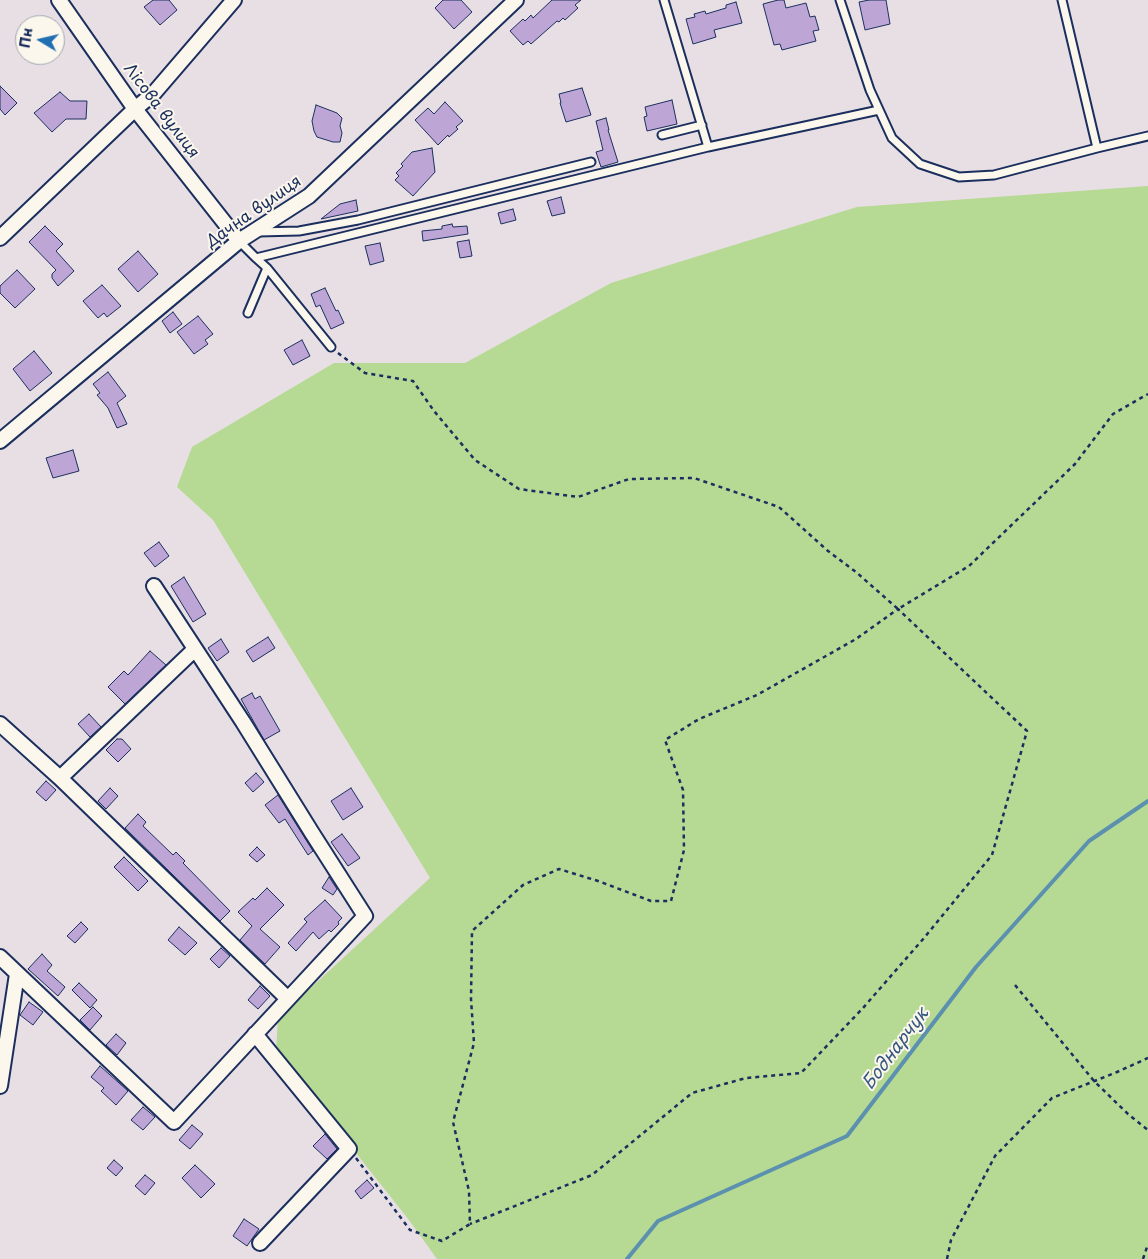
<!DOCTYPE html>
<meta charset="utf-8">
<style>
body{margin:0}
#map{position:relative;width:1148px;height:1259px;overflow:hidden;background:#e8dfe5;font-family:"Playpen Sans",sans-serif}
canvas{display:block}
.north{position:absolute;left:15px;top:15px;width:50px;height:50px;box-sizing:border-box;background:#fbf7ec;border:1px solid #a1a7b3;border-radius:50%;rotate:279deg;font-size:14px;font-weight:700;line-height:20px;text-align:center;color:#1b2f5e}
.north::after{content:'';display:block;margin:auto;width:18px;height:22px;background:#1f6fb2;clip-path:polygon(50% 0,100% 100%,50% 72%,0 100%)}
</style>
<div id="map">
<canvas width="1148" height="1259"></canvas>
<div class="north">Пн</div>
</div>
<script>
const ctx = document.querySelector('canvas').getContext('2d');
ctx.lineJoin = 'round';
function fill(path, color) { ctx.fillStyle = color; ctx.fill(path, 'evenodd'); }
const shape = rows => new Path2D(rows.map(r => 'M' + r).join(''));
function strokePath(path, color, width, dash) { ctx.strokeStyle = color; ctx.lineWidth = width; ctx.lineCap = dash ? 'butt' : 'round'; ctx.setLineDash(dash || []); ctx.stroke(path); }
function drawText(font, color, halo, rows, align = 'center') {
  ctx.font = font + ' "Playpen Sans",sans-serif'; ctx.lineWidth = 4; ctx.setLineDash([]); ctx.textBaseline = 'middle'; ctx.strokeStyle = halo; ctx.fillStyle = color; for (const [text, x, y, turn = 0] of rows) {
    ctx.save(); ctx.translate(x, y); ctx.rotate((+turn || 0) * Math.PI / 180); ctx.textAlign = isNaN(turn) ? turn : align; if (halo) ctx.strokeText(text, 0, 0); ctx.fillText(text, 0, 0); ctx.restore();
  }
}
fill(shape([
 [1148,186,1148,1259,437,1259,409,1220,276,1052,278,1018,430,878,213,520,177,487,192,447,334,363,465,363,611,283,857,207]
]), '#b6d993');
strokePath(shape([
 [627,1259,658,1221,847,1136,976,967,1089,841,1148,801]
]), '#5b91af', 4);
const building = shape([
 [153,0,169,0,177,10,160,25,144,7,153,0],
 [443,0,461,0,472,12,454,29,435,8,443,0],
 [552,0,581,0,575,5,578,8,565,20,563,18,559,22,557,21,531,44,528,41,523,45,510,31,523,19,525,21,531,15,533,18,552,0],
 [778,0,784,0,786,8,806,3,810,17,815,16,819,30,813,31,816,41,782,50,780,44,774,45,763,4,778,0],
 [869,0,886,0,890,24,865,30,859,2,869,0],
 [736,2,742,23,714,30,716,37,693,44,686,19,695,17,694,14,705,11,706,14,726,8,726,5,736,2],
 [0,86,17,103,5,115,0,109,0,86],
 [582,88,591,115,566,122,560,103,561,103,559,94,582,88],
 [60,92,70,101,87,101,86,119,66,119,52,132,34,113,60,92],
 [672,100,677,124,647,131,644,117,647,116,645,107,672,100],
 [445,102,463,121,456,127,458,129,449,137,448,135,438,145,415,120,428,108,434,114,445,102],
 [316,105,337,113,342,118,340,126,342,133,340,142,333,142,317,137,314,131,312,121,316,105],
 [606,118,609,130,608,130,618,162,601,167,596,152,603,150,596,121,606,118],
 [432,148,435,172,413,196,395,180,399,176,396,173,403,166,401,164,412,152,432,148],
 [561,197,565,213,552,216,547,201,561,197],
 [356,200,358,211,321,219,340,204,356,200],
 [513,209,516,220,501,224,498,213,513,209],
 [452,224,453,227,467,226,468,234,423,241,422,231,442,229,442,226,452,224],
 [45,226,63,244,56,251,74,271,58,286,52,278,52,274,56,270,29,242,45,226],
 [469,240,472,256,460,258,457,242,469,240],
 [380,243,384,261,370,265,365,246,380,243],
 [138,251,158,274,138,292,118,269,138,251],
 [17,270,35,289,15,308,0,293,0,286,17,270],
 [102,285,121,306,107,317,104,313,98,318,83,301,102,285],
 [325,288,336,311,338,310,344,323,331,329,320,305,316,307,311,294,325,288],
 [173,312,182,324,170,333,162,321,173,312],
 [198,316,213,334,205,340,208,344,194,354,177,332,198,316],
 [302,340,310,356,293,365,284,350,302,340],
 [34,351,52,373,30,391,13,369,34,351],
 [108,372,126,396,117,403,127,424,117,428,108,408,97,395,100,393,93,384,108,372],
 [73,450,79,471,53,478,46,458,73,450],
 [159,542,169,556,155,567,144,553,159,542],
 [184,577,206,614,193,622,171,586,184,577],
 [268,637,275,648,253,662,246,651,268,637],
 [221,639,229,652,217,661,208,648,221,639],
 [150,651,166,665,125,704,108,687,124,671,128,675,150,651],
 [252,693,255,699,260,696,280,731,264,740,241,699,252,693],
 [89,714,101,727,90,737,78,724,89,714],
 [117,739,122,739,131,749,118,762,106,750,117,739],
 [256,773,264,782,253,792,245,783,256,773],
 [46,781,56,790,46,801,36,792,46,781],
 [110,788,118,796,106,809,98,801,110,788],
 [351,788,363,807,343,820,331,801,351,788],
 [278,795,313,851,308,855,285,819,279,823,265,805,278,795],
 [138,814,146,822,143,826,173,855,176,852,185,861,183,863,230,911,220,921,125,828,138,814],
 [342,834,360,858,348,866,331,842,342,834],
 [257,847,265,855,257,862,249,855,257,847],
 [124,857,148,881,138,891,114,867,124,857],
 [329,877,337,889,333,895,322,888,329,877],
 [267,888,284,905,260,929,280,947,265,964,240,940,252,926,238,912,253,898,255,900,267,888],
 [325,900,342,918,338,922,339,924,331,932,329,930,319,939,313,932,296,951,288,943,307,922,304,919,325,900],
 [81,922,88,929,75,943,67,936,81,922],
 [179,927,197,943,185,955,168,940,179,927],
 [221,948,230,956,219,968,210,959,221,948],
 [42,954,52,965,47,971,65,987,58,996,28,969,42,954],
 [79,983,97,1000,90,1008,72,990,79,983],
 [260,986,270,996,258,1009,248,1000,260,986],
 [29,1002,43,1012,33,1025,20,1015,29,1002],
 [93,1007,102,1016,90,1030,80,1020,93,1007],
 [116,1034,126,1043,117,1055,106,1045,116,1034],
 [100,1066,128,1091,116,1105,101,1091,104,1088,91,1077,100,1066],
 [143,1107,155,1117,143,1130,131,1120,143,1107],
 [192,1125,203,1134,190,1149,179,1140,192,1125],
 [325,1134,337,1149,327,1159,313,1146,325,1134],
 [114,1160,123,1168,116,1176,107,1168,114,1160],
 [195,1165,215,1184,201,1198,182,1178,195,1165],
 [145,1175,155,1183,145,1195,135,1186,145,1175],
 [367,1180,374,1188,361,1199,355,1191,367,1180],
 [244,1219,259,1229,247,1246,233,1236,244,1219]
]);
fill(building, '#bda6d5');
strokePath(building, '#1b2f5e', 1);
const service = shape([
 [664,0,708,147,879,110],
 [840,0,870,90,892,138,920,164,959,177,994,175,1097,148,1062,0],
 [662,135,702,125],
 [1097,148,1148,136],
 [258,232,299,231,358,220,591,162],
 [239,241,256,258,708,147],
 [267,268,331,347],
 [248,313,267,268,256,258]
]);
const minor = shape([
 [59,0,135,109,239,241],
 [0,238,135,109,154,93,234,0],
 [0,441,239,241,309,196,516,0],
 [0,724,60,778,288,999],
 [60,778,195,649],
 [0,957,174,1122,365,916,312,833,243,722,154,586],
 [255,1034,349,1149,260,1243],
 [0,1086,17,974]
]);
strokePath(service, '#1b2f5e', 11);
strokePath(minor, '#1b2f5e', 18);
strokePath(shape([
 [338,353,365,373,413,381,434,411,475,460,519,489,578,497,629,479,694,478,779,507,828,551,856,572,898,609,969,566,1075,464,1113,414,1148,394],
 [1015,985,1094,1081,1128,1114,1148,1130],
 [356,1158,410,1230,442,1241,470,1224,469,1191,453,1122,474,1043,471,999,472,931,523,885,559,869,598,881,651,901,671,901,684,850,683,790,665,740,699,719,757,695,856,639,898,609,1027,731,992,855,924,938,863,1008,801,1073,746,1078,692,1093,592,1175,470,1224],
 [947,1259,951,1240,995,1156,1052,1098,1117,1072,1148,1058],
 [1143,1259,1148,1244]
]), '#1b2f5e', 2.5, [4, 4]);
strokePath(service, '#fbf7ec', 7);
strokePath(minor, '#fbf7ec', 14);
drawText('16px', '#1b2f5e', '#fbf7ec', [
 ["Лісова вулиця",161,111,53],
 ["Дачна вулиця",254,212,-35]
]);
drawText('italic 18px', '#365880', '#fbf7ec', [
 ["Боднарчук",896,1049,-53]
]);
</script>
